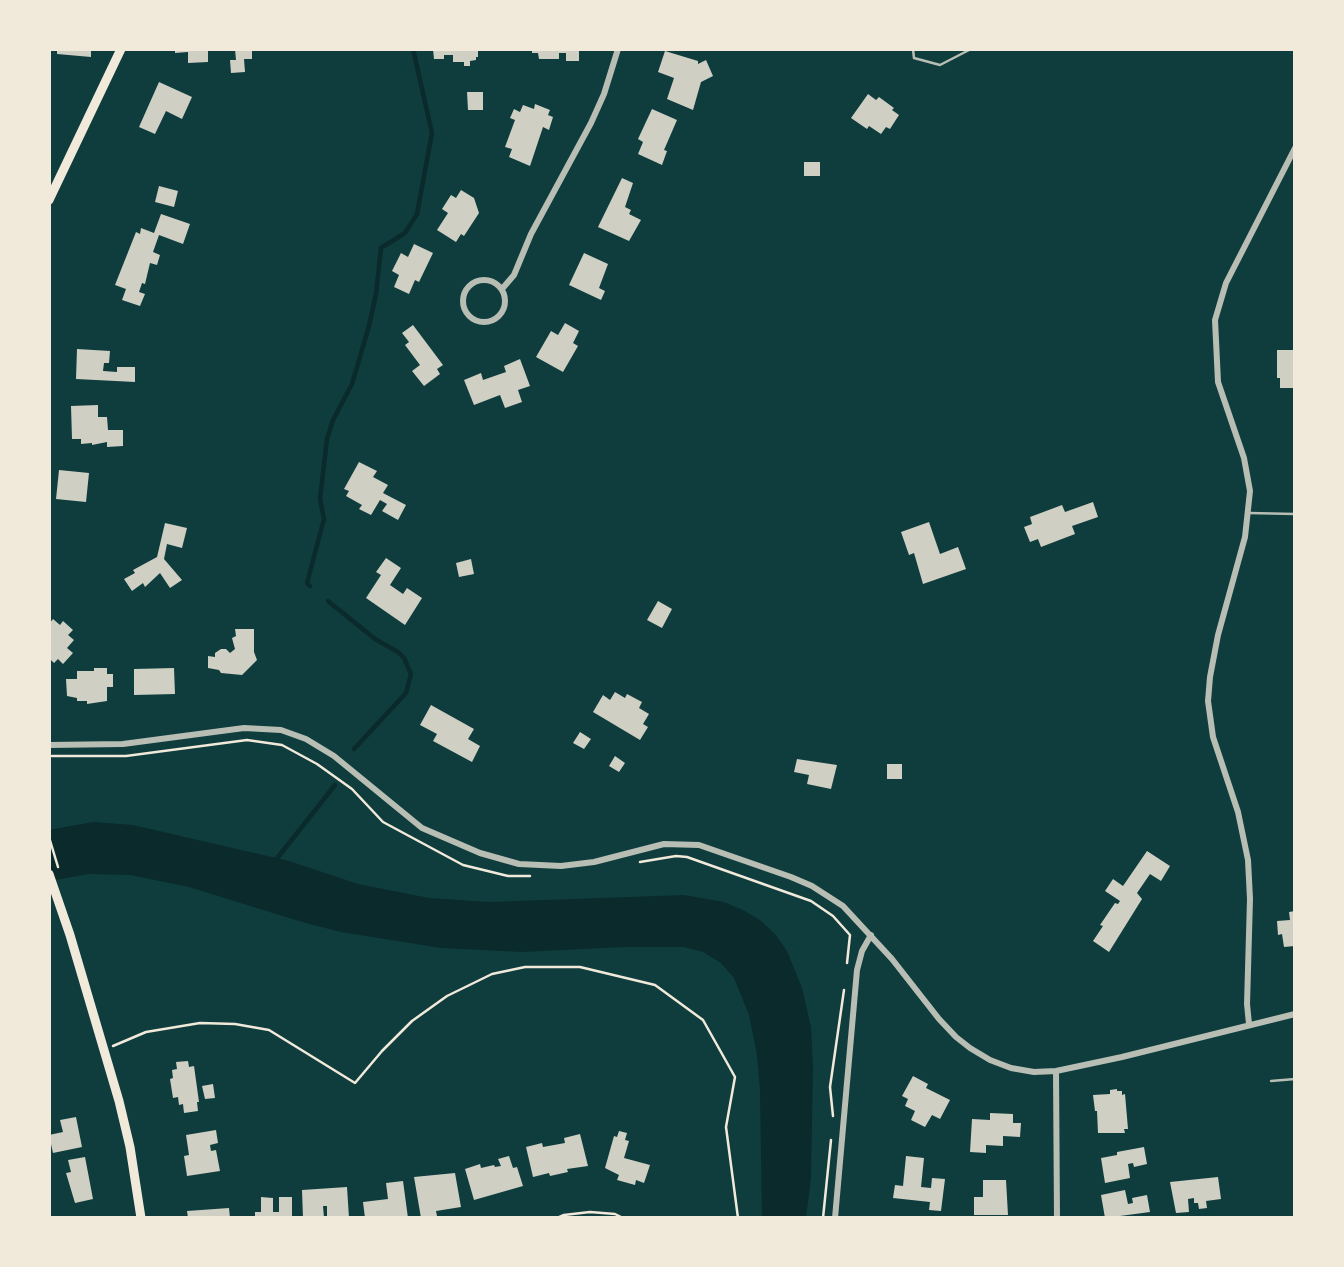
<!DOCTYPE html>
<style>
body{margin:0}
#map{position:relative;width:1344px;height:1267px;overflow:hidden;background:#0f3d3e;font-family:Quicksand,sans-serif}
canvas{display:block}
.frame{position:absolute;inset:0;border:51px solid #f1e9da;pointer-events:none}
</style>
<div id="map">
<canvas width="1344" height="1267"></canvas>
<div class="frame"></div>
</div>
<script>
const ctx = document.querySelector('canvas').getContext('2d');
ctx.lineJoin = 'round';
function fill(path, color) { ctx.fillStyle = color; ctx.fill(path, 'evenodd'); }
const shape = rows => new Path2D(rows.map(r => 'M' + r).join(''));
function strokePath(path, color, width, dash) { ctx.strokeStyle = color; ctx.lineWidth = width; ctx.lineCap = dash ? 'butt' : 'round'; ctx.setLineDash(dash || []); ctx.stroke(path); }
fill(shape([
 [93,822,133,825,289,861,358,884,429,898,489,902,684,895,724,902,743,910,760,920,775,934,787,951,802,988,811,1027,813,1068,811,1178,806,1218,762,1218,760,1090,757,1055,749,1015,734,978,721,963,703,952,684,947,623,947,522,952,441,948,341,932,302,922,189,887,130,875,89,874,49,881,49,830]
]), '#0a2a2b');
strokePath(shape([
 [310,586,307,583,324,519,320,499,327,439,333,420,352,384,369,326,376,294,381,248,405,233,417,214,432,133,413,49],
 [328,601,375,639,398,652,404,658,411,674,406,693,354,749],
 [275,861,335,785]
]), '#0a2a2b', 4.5);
fill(shape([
 [57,49,91,49,91,57,57,54],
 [175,49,208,49,208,62,188,63,188,52,175,53],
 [235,49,252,49,252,59,244,59,245,72,231,73,230,60,236,60],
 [433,49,478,49,478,57,476,57,476,60,470,61,470,66,464,66,464,62,453,62,453,55,444,55,444,59,434,59],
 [532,49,579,49,579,61,566,61,566,53,559,53,559,59,539,59,538,53,532,53],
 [665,51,698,61,698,64,706,60,713,76,701,82,693,110,667,99,674,78,658,72],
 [159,82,192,97,182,119,166,111,155,134,139,127],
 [467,92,483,92,483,110,468,110],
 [868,94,876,100,879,97,894,108,892,110,899,115,890,129,886,127,881,134,869,126,867,129,851,118],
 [535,104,550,110,548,115,553,117,549,130,543,127,530,166,509,157,512,149,505,147,515,120,510,118,514,109,520,112,523,105,534,109],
 [652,109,677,120,664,150,667,151,662,165,638,154,643,142,638,139],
 [804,162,820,162,820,176,804,176],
 [622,178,633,183,625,207,631,210,629,214,641,220,629,241,598,227],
 [159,186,178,191,174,207,155,202],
 [461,190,474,198,479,213,464,236,461,234,456,242,437,230,448,213,442,209,451,195,456,198],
 [161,214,190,224,183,244,159,235,153,252,160,255,157,265,150,263,145,284,142,283,139,292,145,294,140,306,122,300,126,289,115,285,136,232,140,234,141,228,154,233],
 [414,244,433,253,419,282,415,280,409,294,394,287,399,275,392,271,401,253,408,257],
 [584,253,608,264,599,288,605,291,601,300,569,285],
 [565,323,579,331,573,343,578,346,563,372,536,357,551,331,558,335],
 [413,325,443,365,437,369,440,374,424,386,412,371,420,365,405,345,409,342,402,333],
 [77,349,110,351,109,363,104,363,103,371,117,372,117,367,135,367,135,382,76,379],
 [1277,350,1295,350,1295,388,1280,388,1280,378,1277,378],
 [520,359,530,386,518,390,522,402,505,408,500,395,474,405,464,380,481,373,483,380,506,372,504,366],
 [98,405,98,417,107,417,108,430,123,430,123,446,107,447,107,442,92,445,92,443,81,444,81,439,72,439,71,406],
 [359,462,377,471,373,477,388,485,383,493,406,505,398,520,382,511,387,504,380,500,371,515,359,509,362,505,346,496,349,491,344,489],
 [59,470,89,473,86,502,56,499],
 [1093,502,1098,517,1072,526,1075,534,1041,547,1038,539,1030,542,1024,527,1032,524,1030,517,1062,505,1065,512],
 [929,522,940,554,958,547,966,569,923,584,914,553,909,555,901,532],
 [165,523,187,528,182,548,167,544,164,559,182,580,170,588,160,573,145,587,143,583,132,591,124,579,135,573,133,570,157,557],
 [386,558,401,568,390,585,403,594,407,588,422,598,405,625,366,598,381,575,376,572],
 [471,559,474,574,459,577,456,563],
 [658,601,672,609,662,628,647,620],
 [53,619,60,625,63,621,73,630,68,635,74,640,67,648,73,653,63,664,58,659,54,663,49,658,49,624],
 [235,629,254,629,254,652,257,660,242,675,221,673,219,670,208,668,208,656,215,657,215,653,221,649,226,649,230,653,235,649,232,638,236,636],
 [94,668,107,668,107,674,113,674,113,687,107,687,107,701,87,704,87,701,77,701,77,698,67,696,66,679,77,679,77,671,94,671],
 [174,668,175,694,134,695,134,669],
 [615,692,625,698,627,694,642,702,639,708,649,714,643,724,648,727,640,740,593,712,603,695,610,700],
 [431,705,474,729,468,739,480,746,472,762,433,741,437,734,420,725],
 [580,732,591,739,584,749,573,743],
 [615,756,625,763,619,772,609,766],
 [797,759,837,765,831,789,807,784,809,775,794,772],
 [887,764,902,764,902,779,887,779],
 [1147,851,1170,866,1161,881,1150,874,1137,893,1142,899,1109,952,1093,941,1103,926,1100,925,1115,903,1118,904,1120,901,1105,891,1113,879,1123,886],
 [1295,911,1295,946,1284,947,1282,934,1278,935,1277,921,1290,920,1289,912],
 [188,1061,189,1067,194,1066,199,1102,197,1102,198,1111,184,1113,183,1104,179,1105,178,1097,173,1098,170,1079,173,1078,172,1070,177,1069,176,1062],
 [913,1076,928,1084,926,1088,950,1100,940,1119,932,1115,925,1127,911,1120,915,1111,905,1106,908,1099,902,1096],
 [213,1084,215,1098,205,1099,202,1086],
 [1117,1089,1117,1091,1122,1091,1122,1095,1125,1094,1128,1129,1124,1129,1125,1133,1098,1133,1097,1111,1095,1111,1093,1095,1110,1094,1110,1090],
 [990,1113,1013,1114,1013,1123,1021,1123,1020,1137,1003,1136,1003,1146,986,1145,986,1153,970,1152,972,1119,990,1120],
 [76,1117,82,1147,53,1153,49,1135,63,1132,60,1120],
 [216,1130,218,1143,210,1145,211,1151,216,1150,220,1171,187,1176,184,1156,189,1155,186,1135],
 [619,1131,627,1133,625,1140,629,1141,624,1158,650,1165,644,1183,636,1180,635,1185,617,1180,619,1175,605,1168,614,1136,617,1137],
 [580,1134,588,1166,567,1169,568,1172,550,1176,549,1173,533,1177,526,1147,542,1143,543,1147,565,1143,564,1138],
 [1144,1147,1147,1164,1134,1167,1133,1163,1128,1164,1130,1178,1105,1183,1101,1158,1117,1155,1117,1152],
 [509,1156,513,1168,517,1167,523,1186,474,1200,465,1169,480,1164,481,1168,494,1165,495,1167,501,1166,498,1159],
 [906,1156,924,1158,921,1187,931,1188,932,1178,945,1179,941,1211,929,1210,930,1202,893,1198,895,1185,903,1186],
 [85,1157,93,1199,75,1203,66,1173,71,1172,68,1160],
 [455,1173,461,1207,436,1211,437,1216,421,1218,414,1177],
 [1218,1177,1221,1199,1206,1201,1207,1208,1199,1209,1198,1203,1194,1203,1194,1198,1188,1199,1189,1212,1176,1213,1170,1182],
 [983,1180,1006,1180,1008,1215,974,1215,974,1197,983,1197],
 [403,1181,408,1218,365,1218,363,1202,388,1199,386,1183],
 [347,1187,349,1218,327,1218,327,1206,323,1206,324,1218,303,1218,302,1190],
 [1125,1190,1128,1204,1133,1203,1132,1198,1147,1195,1150,1212,1105,1218,1101,1195],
 [261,1197,273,1198,273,1212,279,1212,279,1197,292,1197,292,1218,255,1218,255,1212,261,1212],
 [229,1208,230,1218,188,1218,187,1211]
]), '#cfcfc3');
strokePath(shape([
 [52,756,126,756,247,740,282,745,317,764,352,789,383,822,463,865,508,876,530,876],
 [49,837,58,867],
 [640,862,676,856,687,857,811,901,833,916,850,935,847,963],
 [113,1046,146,1032,200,1023,235,1024,269,1030,355,1083,382,1051,412,1021,447,996,492,974,525,967,580,967,655,985,703,1020,735,1077,726,1127,738,1218],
 [833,1116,830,1087,844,990],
 [557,1218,564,1215,590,1212,615,1214,623,1218],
 [823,1218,831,1140]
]), '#f1e9da', 2.5);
strokePath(shape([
 [913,49,914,58,940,65,971,49],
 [1249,513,1295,514],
 [1271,1081,1295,1079]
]), '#b8beb3', 2.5);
strokePath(shape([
 '463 301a21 21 0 1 1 42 0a21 21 0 1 1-42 0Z',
 [502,289,514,275,531,234,591,123,604,94,618,49],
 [49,745,123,744,244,728,281,730,306,739,334,756,422,828,480,853,519,864,561,866,594,862,664,844,699,845,791,877,812,886,843,906,892,959,939,1019,956,1037,970,1048,990,1060,1011,1068,1034,1072,1056,1071,1122,1057,1295,1014],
 [1249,1024,1247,1004,1250,899,1248,860,1238,812,1213,737,1208,701,1210,677,1218,635,1245,537,1250,491,1244,458,1218,382,1215,320,1226,283,1295,148],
 [1056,1071,1057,1218],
 [835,1218,857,970,862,951,871,935]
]), '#b8beb3', 6);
strokePath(shape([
 [49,200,121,49],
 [49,874,70,935,119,1101,130,1147,141,1218]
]), '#f1e9da', 9);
</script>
